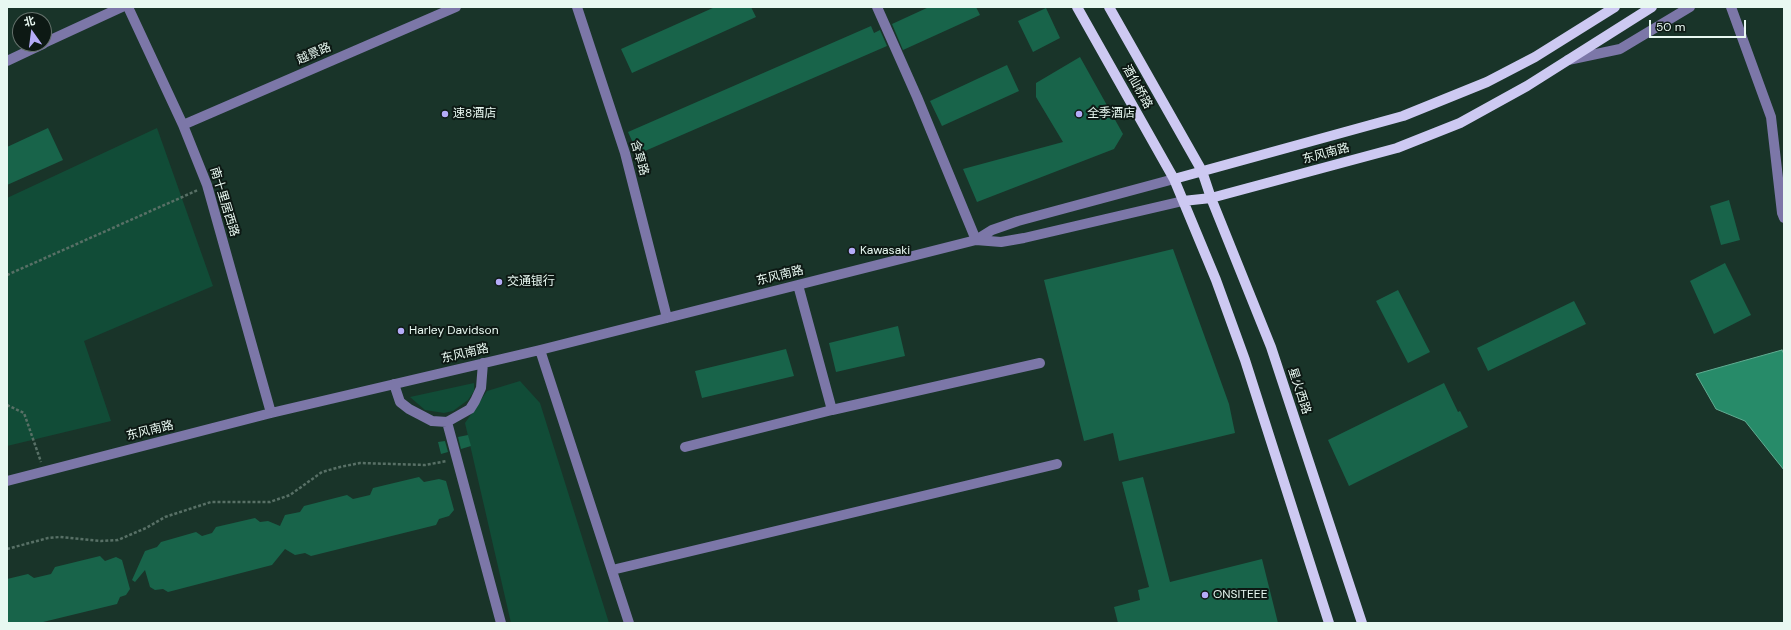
<!DOCTYPE html>
<meta charset="utf-8">
<style>
body{margin:0}
#map{position:relative;width:1791px;height:630px;overflow:hidden;background:#193429;font-family:"DM Sans","Noto Sans SC",sans-serif}
canvas{display:block}
.frame{position:absolute;inset:0;border:8px solid #e8f8f1;pointer-events:none}
.north{position:absolute;left:12px;top:12px;width:40px;height:40px;box-sizing:border-box;background:#0d1914;border:1px solid #65726c;border-radius:50%;rotate:346deg;font-size:11px;font-weight:700;line-height:16px;text-align:center;color:#e8f8f1}
.north::after{content:'';display:block;margin:auto;width:14px;height:18px;background:#b5acf8;clip-path:polygon(50% 0,100% 100%,50% 72%,0 100%)}
.scale{position:absolute;left:1649px;top:20px;width:97px;height:18px;box-sizing:border-box;border:2px solid #e8f8f1;border-top:0;padding-left:5px;font-size:12px;line-height:14px;white-space:nowrap;color:#e8f8f1;-webkit-text-stroke:3px #0d1914;paint-order:stroke}
</style>
<div id="map">
<canvas width="1791" height="630"></canvas>
<div class="frame"></div>
<div class="north">北</div>
<div class="scale">50 m</div>
</div>
<script>
const ctx = document.querySelector('canvas').getContext('2d');
ctx.lineJoin = 'round';
function fill(path, color) { ctx.fillStyle = color; ctx.fill(path, 'evenodd'); }
const shape = rows => new Path2D(rows.map(r => 'M' + r).join(''));
function strokePath(path, color, width, dash) { ctx.strokeStyle = color; ctx.lineWidth = width; ctx.lineCap = dash ? 'butt' : 'round'; ctx.setLineDash(dash || []); ctx.stroke(path); }
function drawText(font, color, halo, rows, align = 'center') {
  ctx.font = font + ' "DM Sans","Noto Sans SC",sans-serif'; ctx.lineWidth = 4; ctx.setLineDash([]); ctx.textBaseline = 'middle'; ctx.strokeStyle = halo; ctx.fillStyle = color; for (const [text, x, y, turn = 0] of rows) {
    ctx.save(); ctx.translate(x, y); ctx.rotate((+turn || 0) * Math.PI / 180); ctx.textAlign = isNaN(turn) ? turn : align; if (halo) ctx.strokeText(text, 0, 0); ctx.fillText(text, 0, 0); ctx.restore();
  }
}
fill(shape([
 [157,128,213,286,84,341,111,421,7,446,7,198],
 [520,381,540,403,609,623,511,623,465,423,487,391],
 [474,383,474,391,468,400,453,411,444,413,425,410,410,397]
]), '#114c37');
const water = shape([
 [1782,350,1784,354,1784,470,1745,421,1716,409,1696,374,1782,350]
]);
fill(water, '#278b69');
strokePath(water, '#61ac92', 1);
fill(shape([
 [715,7,751,7,756,17,632,73,621,49],
 [929,7,976,7,980,15,903,50,892,24],
 [1046,8,1060,38,1033,52,1018,21],
 [871,26,874,33,880,30,887,46,638,154,628,132],
 [1080,57,1123,134,1114,149,977,202,963,169,1063,142,1036,97,1036,83],
 [1007,65,1019,91,942,126,930,101],
 [48,128,63,160,7,185,7,147],
 [1729,200,1740,240,1721,245,1710,206],
 [1173,249,1229,404,1235,433,1119,461,1113,433,1084,441,1044,280],
 [1725,263,1751,315,1714,334,1690,281],
 [1398,290,1430,352,1408,363,1376,301],
 [1574,301,1586,324,1488,371,1477,348],
 [898,326,905,356,836,372,829,343],
 [786,349,794,376,702,398,695,371],
 [1444,383,1458,412,1460,411,1468,427,1349,486,1328,440],
 [468,435,471,446,461,449,458,437],
 [445,441,448,452,441,454,438,442],
 [419,477,424,482,439,479,446,481,454,510,449,516,439,519,436,525,311,556,305,553,295,555,285,549,272,565,168,592,163,589,155,590,150,587,145,570,135,582,132,580,145,551,157,547,161,542,196,532,202,536,212,533,216,527,255,518,260,522,268,521,280,526,285,515,300,512,304,506,347,495,353,499,370,495,373,488],
 [1143,477,1170,582,1262,559,1278,623,1118,623,1114,607,1140,600,1138,590,1149,587,1122,482],
 [100,556,105,561,116,557,122,560,130,589,126,595,120,597,117,604,39,623,7,623,7,579,28,574,34,578,51,574,55,567]
]), '#18644a');
strokePath(shape([
 [7,275,198,190],
 [7,405,24,413,41,462],
 [7,549,48,538,60,537,101,541,118,540,146,528,165,517,211,502,270,502,290,495,322,472,340,467,360,463,425,465,447,461]
]), '#587066', 2.5, [3, 2]);
strokePath(shape([
 [128,7,183,125,207,185,271,413],
 [577,7,625,153,667,318],
 [877,7,917,97,976,240],
 [1731,7,1771,117,1782,213,1784,218],
 [44,43,122,7],
 [1568,60,1620,49,1690,7],
 [7,61,43,44],
 [183,125,456,7],
 [976,240,1001,242,1024,238,1183,201],
 [798,285,832,410],
 [540,350,629,623],
 [394,384,400,402,409,409,432,421,447,422,470,409,475,401,481,388,483,363],
 [447,422,501,623],
 [685,447,832,410,1040,363],
 [7,481,271,413,540,350,976,240,992,230,1018,221,1174,179],
 [612,570,1057,464]
]), '#7c77a8', 10);
strokePath(shape([
 [1077,7,1174,179,1216,280,1245,360,1329,623],
 [1109,7,1202,171,1211,198,1271,347,1362,623],
 [1174,179,1403,116,1487,82,1535,57,1615,7],
 [1183,201,1211,198,1397,148,1460,123,1527,86,1652,7]
]), '#cdc9f2', 10);
for (const [x, y, r, color] of [
 [445,114,4,"#b5acf8"],
 [1079,114,4,"#b5acf8"],
 [852,251,4,"#b5acf8"],
 [499,282,4,"#b5acf8"],
 [401,331,4,"#b5acf8"],
 [1205,595,4,"#b5acf8"]
]) { const dot = new Path2D(); dot.arc(x, y, r, 0, 2 * Math.PI); ctx.fillStyle = color; ctx.fill(dot); strokePath(dot, '#0d1914', 1.5); }
drawText('12px', '#e8f8f1', '#0d1914', [
 ["越景路",314,54,-23],
 ["酒仙桥路",1137,87,61],
 ["东风南路",1326,154,-15],
 ["含草路",639,158,74],
 ["南十里居西路",224,202,73],
 ["东风南路",780,276,-14],
 ["东风南路",465,354,-13],
 ["星火西路",1299,391,72],
 ["东风南路",150,431,-14]
]);
drawText('12px', '#e8f8f1', '#0d1914', [
 ["速8酒店",453,114],
 ["全季酒店",1087,114],
 ["Kawasaki",860,251],
 ["交通银行",507,282],
 ["Harley Davidson",409,331],
 ["ONSITEEE",1213,595]
], 'left');
</script>
